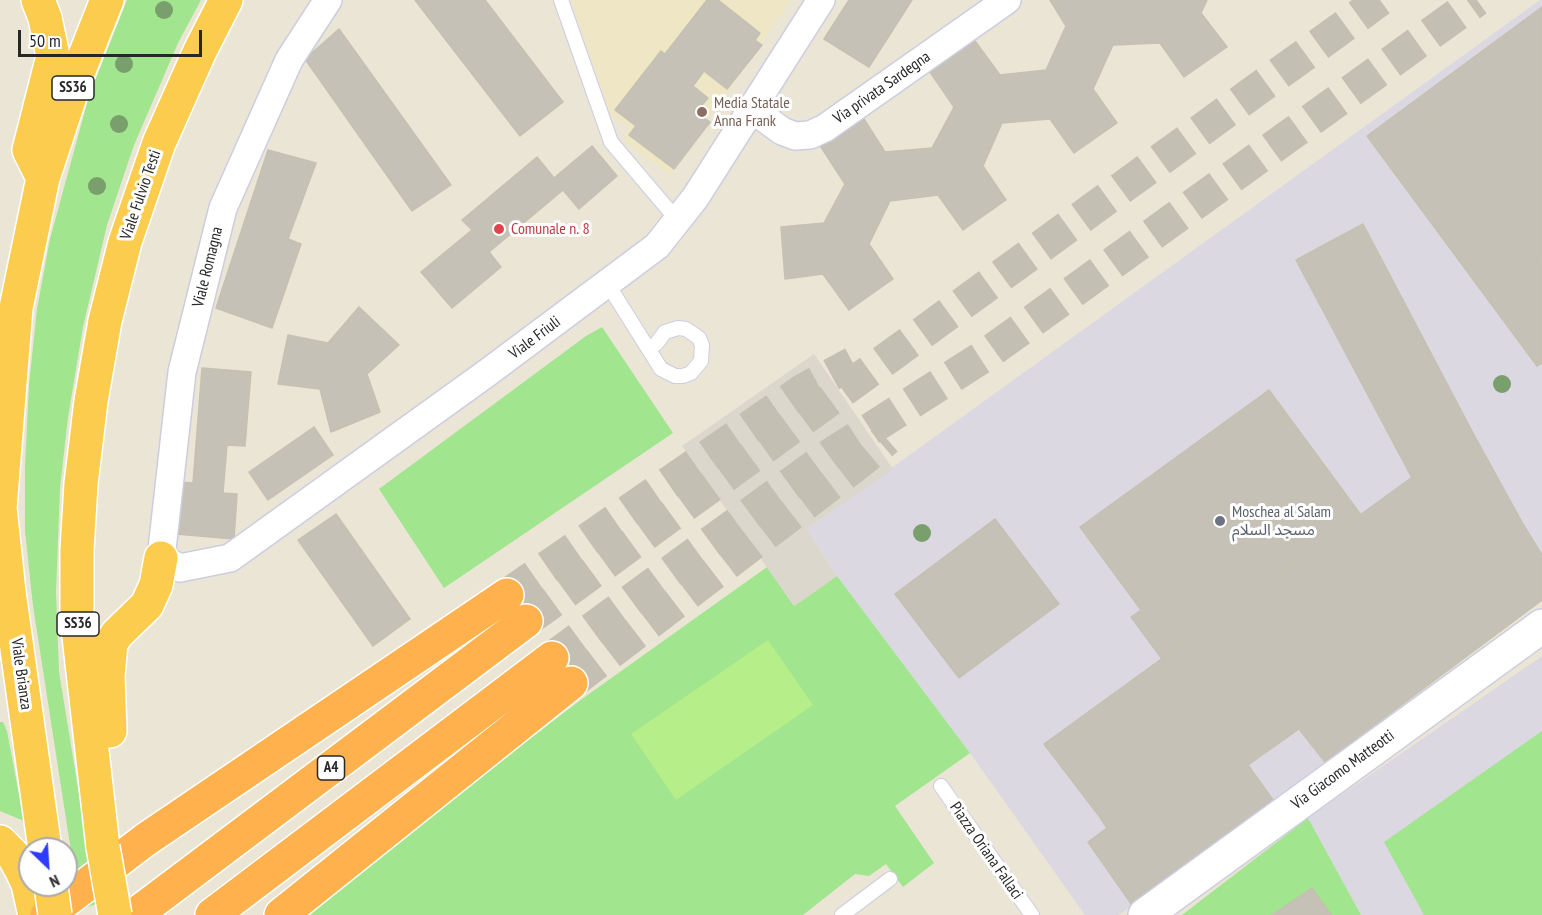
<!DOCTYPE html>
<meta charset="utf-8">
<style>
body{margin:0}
#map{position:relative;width:1542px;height:915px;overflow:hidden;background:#ebe5d6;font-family:"PT Sans Narrow",sans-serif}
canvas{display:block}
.north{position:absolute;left:18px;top:837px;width:60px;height:60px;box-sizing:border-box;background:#fff;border:2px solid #a9a9a9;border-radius:50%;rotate:155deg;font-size:16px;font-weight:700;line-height:24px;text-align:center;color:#272727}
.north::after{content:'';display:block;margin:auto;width:21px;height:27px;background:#2f3bff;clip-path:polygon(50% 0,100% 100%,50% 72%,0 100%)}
.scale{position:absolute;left:18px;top:30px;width:184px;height:27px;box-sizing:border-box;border:3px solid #272727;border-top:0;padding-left:8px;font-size:18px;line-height:21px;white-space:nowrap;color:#272727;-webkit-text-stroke:4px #fff;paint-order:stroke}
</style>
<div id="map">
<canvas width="1542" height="915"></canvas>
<div class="north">N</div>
<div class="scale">50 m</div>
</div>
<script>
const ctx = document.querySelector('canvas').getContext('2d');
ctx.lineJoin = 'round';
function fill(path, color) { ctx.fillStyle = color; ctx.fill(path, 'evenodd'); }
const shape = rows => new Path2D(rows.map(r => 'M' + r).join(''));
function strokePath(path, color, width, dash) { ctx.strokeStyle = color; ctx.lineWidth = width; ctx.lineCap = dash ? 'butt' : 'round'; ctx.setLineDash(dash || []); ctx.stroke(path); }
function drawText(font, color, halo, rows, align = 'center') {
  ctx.font = font + ' "PT Sans Narrow","Noto Sans Arabic",sans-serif'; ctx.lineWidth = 6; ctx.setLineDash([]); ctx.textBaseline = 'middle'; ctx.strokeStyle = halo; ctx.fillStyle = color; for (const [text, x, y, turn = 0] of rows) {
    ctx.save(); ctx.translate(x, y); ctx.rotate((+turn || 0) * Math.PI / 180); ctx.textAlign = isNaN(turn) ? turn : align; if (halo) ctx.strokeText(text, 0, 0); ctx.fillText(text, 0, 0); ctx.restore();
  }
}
fill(shape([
 [1540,0,1542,0,1542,600,1119,915,1085,915,970,753,837,576,807,529],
 [1542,656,1542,915,1361,915,1308,818]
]), '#dcd8e2');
fill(shape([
 [571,0,791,0,670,175,623,140,629,128,610,114]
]), '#eee6c4');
fill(shape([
 [127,0,201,0,178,43,134,145,107,225,83,327,68,417,60,488,56,592,59,672,97,904,80,909,33,606,25,531,25,465,29,385,37,309,50,239,89,96],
 [602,327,673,433,444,588,379,489,586,336],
 [767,567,794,606,837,576,970,753,895,806,934,863,903,887,886,864,869,876,855,874,803,915,297,915,582,699],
 [0,722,3,722,7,731,24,821,0,811],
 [1542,731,1542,915,1424,915,1384,842],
 [1308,818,1361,915,1182,915]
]), '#a1e58f');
fill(shape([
 [768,640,813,705,676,800,631,734]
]), '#b6ee89');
fill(shape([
 [814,354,893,469,807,529,837,576,794,606,682,446]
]), '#dbd7cd');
const building = shape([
 [415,0,485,0,563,102,520,136,415,0],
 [707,0,718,0,760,33,755,40,762,45,727,89,704,71,693,86,708,98,696,112,710,122,674,169,629,135,636,126,615,110,661,51,665,54,707,0],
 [849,0,912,0,869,67,824,39,849,0],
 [1050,0,1207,0,1201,13,1227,47,1184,77,1160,43,1113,45,1093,89,1117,123,1074,153,1050,119,1002,123,983,166,1006,200,963,230,938,195,890,201,869,244,893,279,849,310,823,274,785,279,781,227,824,223,845,184,821,147,864,119,885,152,932,148,954,107,930,72,975,41,1000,75,1046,70,1066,26,1050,0],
 [1542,7,1542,269,1417,99,1542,7],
 [339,29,451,185,412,211,305,59,339,29],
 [1417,99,1542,269,1542,363,1537,366,1367,136,1417,99],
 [592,146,617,176,579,209,563,190,489,252,501,267,452,308,421,272,472,230,462,220,537,157,554,178,592,146],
 [268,150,316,163,288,239,301,244,272,328,216,308,268,150],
 [1363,224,1473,433,1412,478,1296,260,1363,224],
 [359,307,399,345,367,374,380,412,331,432,320,389,278,384,288,335,328,343,359,307],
 [202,368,251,372,245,446,227,445,223,493,237,494,234,539,176,534,180,482,193,483,202,368],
 [1269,390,1361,515,1162,659,1131,617,1141,610,1080,527,1269,390],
 [314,427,333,455,268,500,249,472,314,427],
 [1473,433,1523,524,1099,816,1044,744,1473,433],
 [336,514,410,619,373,646,298,540,336,514],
 [995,519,1059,604,959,678,895,594,995,519],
 [1523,524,1542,555,1542,600,1325,762,1299,729,1248,765,1273,800,1132,905,1088,842,1107,828,1099,816,1523,524],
 [1312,888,1331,915,1272,915,1312,888]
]);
fill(building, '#c5c1b7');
strokePath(building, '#c5c1b1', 1.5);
strokePath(shape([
 [507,595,803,390,853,363],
 [526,621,1380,0],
 [552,658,830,455,984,356,1477,0],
 [571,683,860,462,887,439]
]), '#c4bfb3', 33, [33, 16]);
const service = shape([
 [561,0,611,142,678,221],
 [607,283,661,369,675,376,683,376,691,373,701,361,702,345,699,338,686,329,678,328,665,332,656,344],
 [941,786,1032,915],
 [842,915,890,879]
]);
const minor = shape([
 [328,0,289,60,223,208,182,372,161,558,180,568,230,558,487,373,657,246,695,198,821,0],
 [752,109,782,131,795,136,810,135,825,128,1007,0]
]);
const tertiary = shape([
 [1145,915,1542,626]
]);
const trunk = shape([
 [38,0,45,18,53,56,29,150,43,178],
 [110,731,108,676,111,643,117,634,147,605,156,585,161,558],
 [0,842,13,855,21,869,28,884,35,915],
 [103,847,77,619,77,550,81,484,91,401,105,321,125,242,159,143,200,51,226,0],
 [45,849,9,592,0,508,16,308,43,178,76,78,107,0]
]);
const motorway = shape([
 [47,915,145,840,507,595],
 [135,915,526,621],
 [212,915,552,658],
 [281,915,571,683]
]);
strokePath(service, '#cccde1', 16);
strokePath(minor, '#cccde1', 30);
strokePath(tertiary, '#cccde1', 36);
strokePath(trunk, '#fff', 36);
strokePath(motorway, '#fff', 36);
strokePath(service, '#fff', 14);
strokePath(minor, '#fff', 27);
strokePath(tertiary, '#fff', 33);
strokePath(trunk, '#fccc4e', 33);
strokePath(motorway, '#ffb14d', 33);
const trunkBridge = shape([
 [103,847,115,915],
 [51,886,55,915]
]);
strokePath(trunkBridge, '#fff', 36, []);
strokePath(trunkBridge, '#fccc4e', 33);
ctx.fillStyle = '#799f6c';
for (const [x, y] of [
 [164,10],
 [124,64],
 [119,124],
 [97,186],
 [1502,384],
 [922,533]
]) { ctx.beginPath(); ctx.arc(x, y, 9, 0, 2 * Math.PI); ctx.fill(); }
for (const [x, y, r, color] of [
 [702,112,6,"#8d6e63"],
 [499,229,6,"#e0444e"],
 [1220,521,6,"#6b7280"]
]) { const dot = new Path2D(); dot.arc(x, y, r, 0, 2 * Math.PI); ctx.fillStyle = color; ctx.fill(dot); strokePath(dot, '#fff', 2); }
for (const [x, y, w] of [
 [73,88,42],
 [78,624,42],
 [331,768,27]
]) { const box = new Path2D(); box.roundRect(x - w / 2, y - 12, w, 24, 4.5); ctx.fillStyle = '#fff'; ctx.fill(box); strokePath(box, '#272727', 1.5); }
drawText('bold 15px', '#272727', null, [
 ["SS36",73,88],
 ["SS36",78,624],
 ["A4",331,768]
]);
drawText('16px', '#272727', '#fff', [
 ["Via privata Sardegna",882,88,-35],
 ["Viale Fulvio Testi",141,195,-71],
 ["Viale Romagna",208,267,-76],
 ["Viale Friuli",535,338,-37],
 ["Viale Brianza",21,674,82],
 ["Via Giacomo Matteotti",1343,770,-36],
 ["Piazza Oriana Fallaci",986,851,55]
]);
drawText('16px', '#785e54', '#fff', [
 ["Media Statale",714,103],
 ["Anna Frank",714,121]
], 'left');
drawText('16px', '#be3a42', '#fff', [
 ["Comunale n. 8",511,229]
], 'left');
drawText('16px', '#5b616d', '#fff', [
 ["Moschea al Salam",1232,512],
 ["مسجد السلام",1232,530]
], 'left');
</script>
